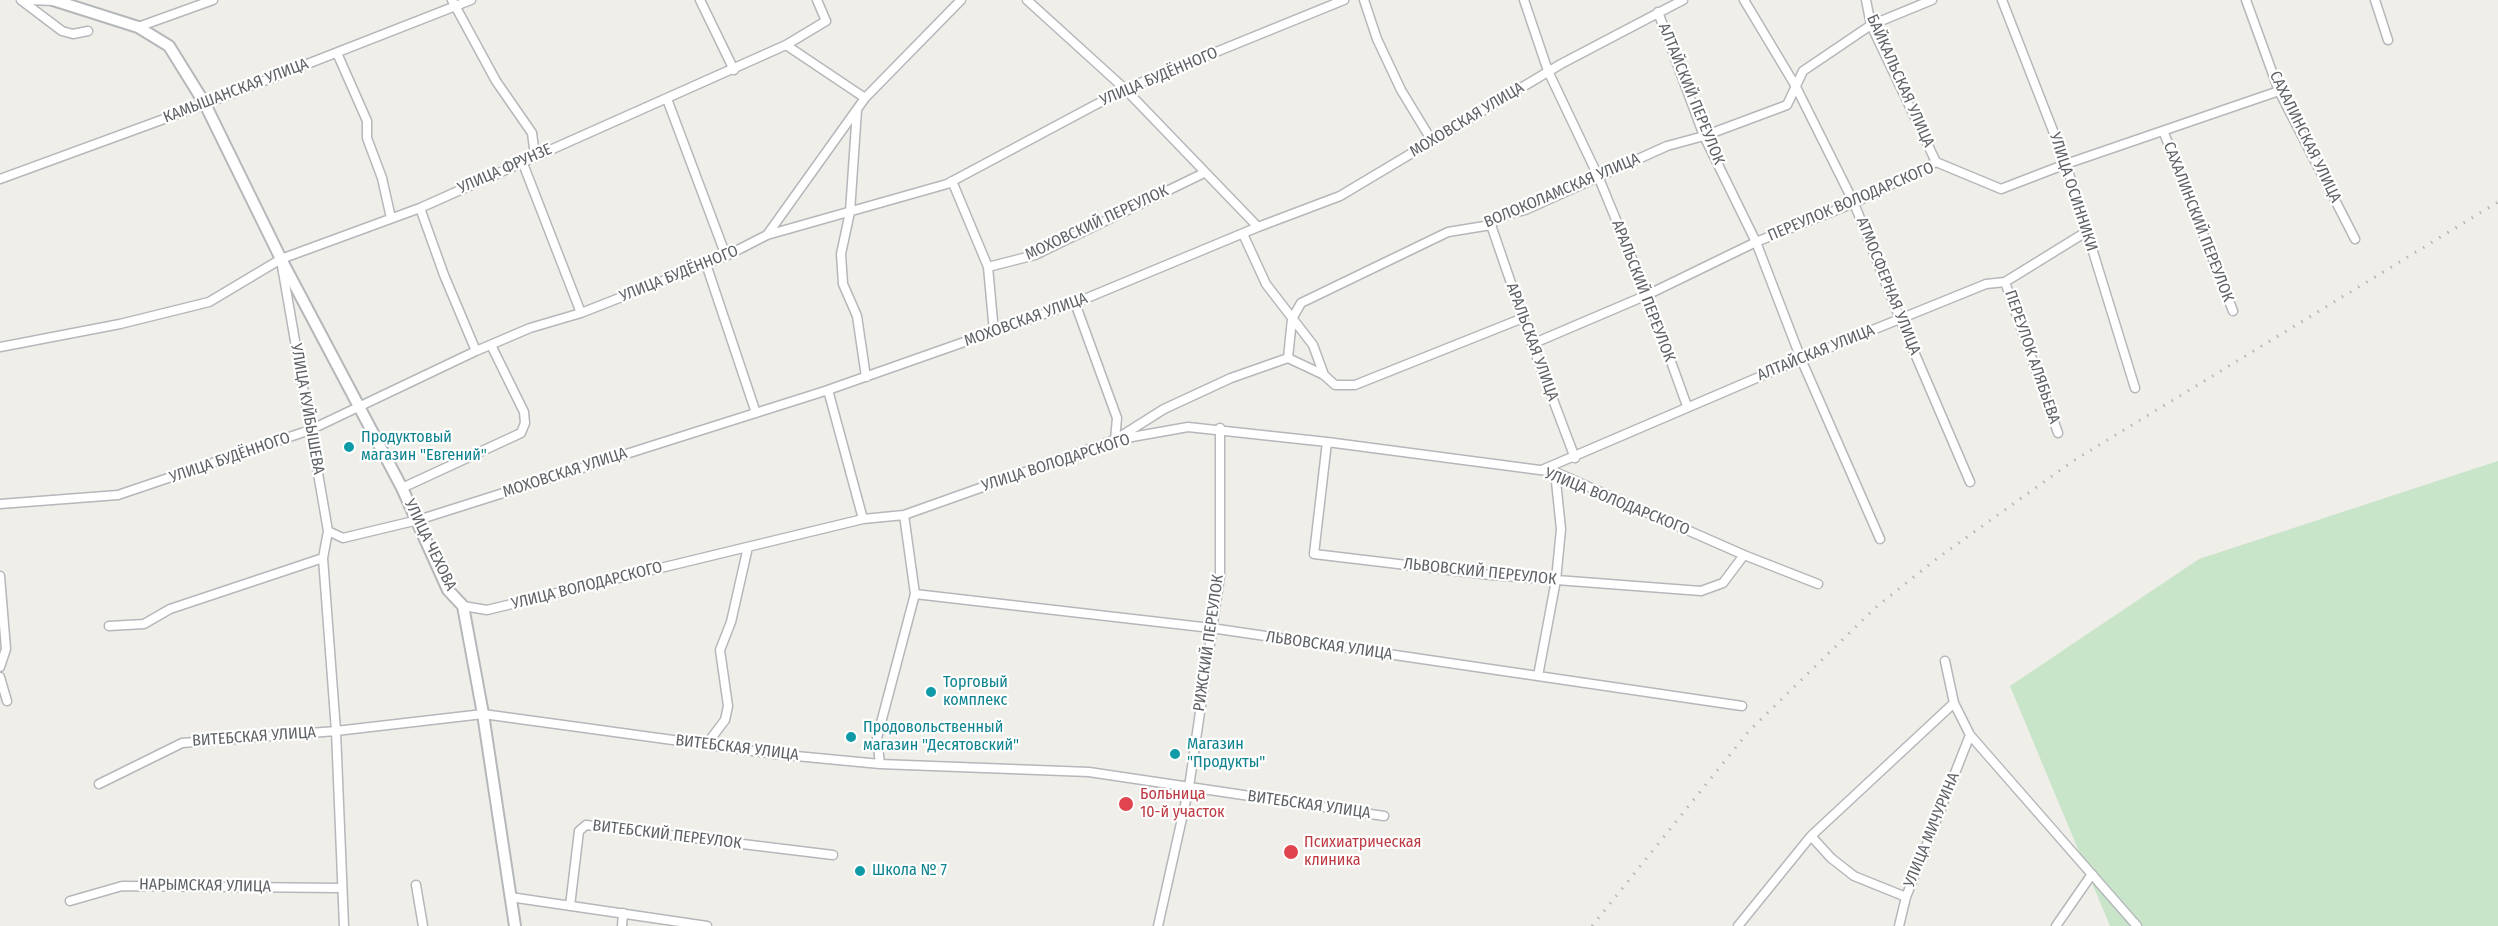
<!DOCTYPE html>
<meta charset="utf-8">
<style>
body{margin:0}
canvas{display:block;background:#efeee8}
</style>
<canvas width="2498" height="926"></canvas>
<script>
const ctx = document.querySelector('canvas').getContext('2d');
ctx.lineJoin = 'round';
function fill(path, color) { ctx.fillStyle = color; ctx.fill(path, 'evenodd'); }
const shape = rows => new Path2D(rows.map(r => 'M' + r).join(''));
function strokePath(path, color, width, dash) { ctx.strokeStyle = color; ctx.lineWidth = width; ctx.lineCap = dash ? 'butt' : 'round'; ctx.setLineDash(dash || []); ctx.stroke(path); }
function drawText(font, color, halo, rows, align = 'center') {
  ctx.font = font + ' "Fira Sans Condensed",sans-serif'; ctx.lineWidth = 4.5; ctx.setLineDash([]); ctx.textBaseline = 'middle'; ctx.strokeStyle = halo; ctx.fillStyle = color; for (const [text, x, y, turn = 0] of rows) {
    ctx.save(); ctx.translate(x, y); ctx.rotate((+turn || 0) * Math.PI / 180); ctx.textAlign = isNaN(turn) ? turn : align; if (halo) ctx.strokeText(text, 0, 0); ctx.fillText(text, 0, 0); ctx.restore();
  }
}
fill(shape([
 [2498,461,2498,926,2110,926,2010,686,2199,559]
]), '#c8e4c9');
const minor = shape([
 [21,0,62,31,73,34,88,31],
 [29,0,54,1],
 [452,0,496,81,532,133,535,156],
 [700,0,734,70],
 [1027,0,1125,89,1258,227],
 [1364,0,1377,39,1401,90,1432,141],
 [1524,0,1548,71,1598,176,1647,295,1687,406],
 [1744,0,1795,85,1854,203,1900,319,1970,482],
 [1866,0,1871,25,1936,162],
 [2002,0,2066,164,2135,388],
 [2246,0,2279,91,2355,239],
 [2375,0,2388,40],
 [1658,12,1704,136,1756,242,1801,359,1880,539],
 [138,27,213,0],
 [786,45,826,21,817,0],
 [337,53,367,121,367,138,382,178,391,218],
 [667,99,726,256],
 [857,110,850,212,841,254,843,284,857,316,866,377],
 [2164,133,2233,311],
 [522,161,581,313],
 [0,179,205,104,471,0],
 [952,181,988,267,994,332],
 [420,208,444,275,476,351],
 [1491,225,1532,344,1575,458],
 [1243,234,1266,284,1313,345,1324,375],
 [767,235,865,98],
 [706,264,756,413],
 [282,266,328,531,323,558,336,731,344,926],
 [988,267,1035,255,1204,173],
 [2005,282,2058,433],
 [1075,303,1117,418,1115,440],
 [1532,344,1647,295,1756,242,1854,203,1936,162,2001,189,2066,164,2279,91],
 [0,347,120,324,209,302,281,259,420,208,786,45,865,98,961,0],
 [1288,358,1324,375,1335,385,1355,385,1523,318],
 [828,390,863,519],
 [1118,438,1164,409,1231,378,1288,358,1292,319,1301,303,1448,232,1491,225,1498,217,1525,210,1667,146,1704,136,1787,105,1803,71,1871,25,1932,0],
 [1327,442,1314,554,1491,575,1701,591,1723,583,1744,555],
 [1544,469,1801,359,1986,284,2005,282,2086,232],
 [402,488,521,433,525,423,524,412,491,345],
 [0,504,118,495,310,430,476,351,530,328,581,313,726,256,767,235,947,184,1125,89,1344,0],
 [328,531,343,538,418,520,825,391,1075,303,1258,227,1340,196,1561,64,1683,0],
 [0,576,6,649,0,667],
 [915,594,1211,628,1742,706],
 [463,606,487,610,863,519,904,515,1115,440,1188,427,1327,442,1555,472,1744,555,1818,584],
 [109,626,144,624,170,609,323,558],
 [1945,661,1954,703,1970,735,2137,926],
 [1538,676,1556,580,1561,529,1555,472],
 [0,677,7,701],
 [706,745,725,720,728,706,720,650,731,622,748,547],
 [880,764,877,738,915,594,904,515],
 [99,784,182,743,336,731,483,714,775,754,880,764,1089,772,1384,816],
 [1811,836,1831,858,1854,876,1906,897],
 [416,885,423,926],
 [510,897,707,926],
 [70,901,122,886,342,888],
 [570,906,579,831,586,825,833,855],
 [622,926,623,913],
 [1158,926,1189,787,1220,576,1220,428],
 [1738,926,1811,836,1954,703],
 [1899,926,1906,897,1970,735],
 [2056,926,2092,874]
]);
const tertiary = shape([
 [53,0,138,27,169,46,205,104,281,259,402,488,448,590,463,606,483,714,515,926]
]);
strokePath(minor, '#b5b7bb', 11);
strokePath(tertiary, '#b5b7bb', 14);
strokePath(minor, '#fff', 8);
strokePath(tertiary, '#fff', 10);
strokePath(shape([
 [1592,926,1749,731,1875,608,1935,560,2073,461,2498,202]
]), '#b5b6b6', 3, [1.5, 8]);
for (const [x, y, r, color] of [
 [349,447,6,"#0f9aa8"],
 [931,692,6,"#0f9aa8"],
 [851,737,6,"#0f9aa8"],
 [1175,754,6,"#0f9aa8"],
 [1126,804,8,"#e0444e"],
 [1291,852,8,"#e0444e"],
 [860,871,6,"#0f9aa8"]
]) { const dot = new Path2D(); dot.arc(x, y, r, 0, 2 * Math.PI); ctx.fillStyle = color; ctx.fill(dot); strokePath(dot, '#fff', 2); }
drawText('16px', '#5f6266', '#fff', [
 ["УЛИЦА БУДЁННОГО",1159,77,-23],
 ["БАЙКАЛЬСКАЯ УЛИЦА",1900,81,66],
 ["КАМЫШАНСКАЯ УЛИЦА",236,91,-21],
 ["АЛТАЙСКИЙ ПЕРЕУЛОК",1691,94,68],
 ["МОХОВСКАЯ УЛИЦА",1467,120,-31],
 ["САХАЛИНСКАЯ УЛИЦА",2305,137,64],
 ["УЛИЦА ФРУНЗЕ",505,169,-24],
 ["ВОЛОКОЛАМСКАЯ УЛИЦА",1562,191,-23],
 ["УЛИЦА ОСИННИКИ",2073,192,72],
 ["ПЕРЕУЛОК ВОЛОДАРСКОГО",1851,202,-23],
 ["САХАЛИНСКИЙ ПЕРЕУЛОК",2198,222,69],
 ["МОХОВСКИЙ ПЕРЕУЛОК",1097,223,-25],
 ["УЛИЦА БУДЁННОГО",679,274,-22],
 ["АТМОСФЕРНАЯ УЛИЦА",1888,286,68],
 ["АРАЛЬСКИЙ ПЕРЕУЛОК",1643,291,69],
 ["МОХОВСКАЯ УЛИЦА",1026,320,-20],
 ["АРАЛЬСКАЯ УЛИЦА",1532,342,70],
 ["АЛТАЙСКАЯ УЛИЦА",1816,353,-22],
 ["ПЕРЕУЛОК АЛЯБЬЕВА",2032,357,71],
 ["УЛИЦА КУЙБЫШЕВА",307,409,80],
 ["УЛИЦА БУДЁННОГО",230,458,-19],
 ["УЛИЦА ВОЛОДАРСКОГО",1056,463,-18],
 ["МОХОВСКАЯ УЛИЦА",565,473,-18],
 ["УЛИЦА ВОЛОДАРСКОГО",1617,502,22],
 ["УЛИЦА ЧЕХОВА",430,545,64],
 ["ЛЬВОВСКИЙ ПЕРЕУЛОК",1480,572,6],
 ["УЛИЦА ВОЛОДАРСКОГО",587,586,-14],
 ["РИЖСКИЙ ПЕРЕУЛОК",1209,643,-82],
 ["ЛЬВОВСКАЯ УЛИЦА",1329,646,8],
 ["ВИТЕБСКАЯ УЛИЦА",254,737,-4],
 ["ВИТЕБСКАЯ УЛИЦА",737,748,7],
 ["ВИТЕБСКАЯ УЛИЦА",1309,805,8],
 ["УЛИЦА МИЧУРИНА",1932,830,-68],
 ["ВИТЕБСКИЙ ПЕРЕУЛОК",667,835,7],
 ["НАРЫМСКАЯ УЛИЦА",205,886,1]
]);
drawText('16px', '#0d838f', '#fff', [
 ["Продуктовый",361,438],
 ["магазин \"Евгений\"",361,456],
 ["Торговый",943,683],
 ["комплекс",943,701],
 ["Продовольственный",863,728],
 ["магазин \"Деcятовский\"",863,746],
 ["Магазин",1187,745],
 ["\"Продукты\"",1187,763],
 ["Школа № 7",872,871]
], 'left');
drawText('16px', '#be3a42', '#fff', [
 ["Больница",1140,795],
 ["10-й участок",1140,813],
 ["Психиатрическая",1304,843],
 ["клиника",1304,861]
], 'left');
</script>
